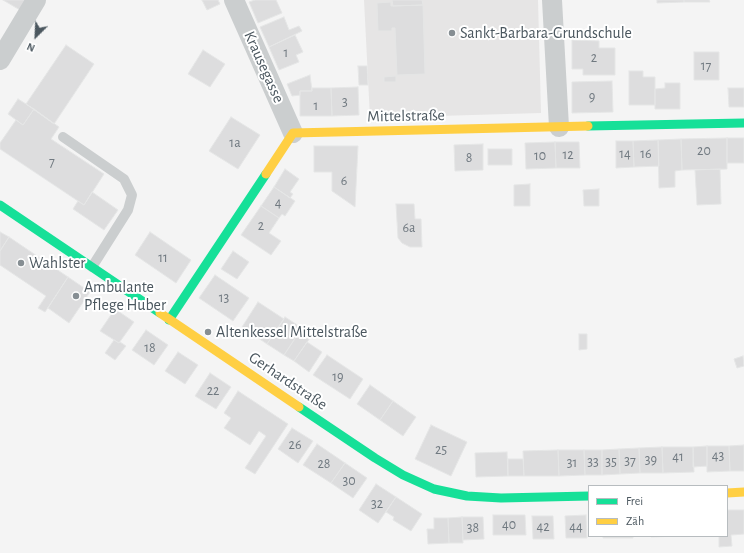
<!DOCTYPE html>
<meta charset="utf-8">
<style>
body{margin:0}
#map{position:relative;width:744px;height:553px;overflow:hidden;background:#f4f4f4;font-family:"Alegreya Sans",sans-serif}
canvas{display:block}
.legend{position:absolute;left:588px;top:485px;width:140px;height:52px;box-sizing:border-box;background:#fff;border:1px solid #b7bcbf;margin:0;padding:5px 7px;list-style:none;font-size:12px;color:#4b575f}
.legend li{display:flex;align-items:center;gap:8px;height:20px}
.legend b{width:20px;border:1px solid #b7bcbf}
.north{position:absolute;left:16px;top:16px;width:40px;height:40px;-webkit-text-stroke:3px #fff;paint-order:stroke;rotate:204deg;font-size:11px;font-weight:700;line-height:16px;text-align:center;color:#4b575f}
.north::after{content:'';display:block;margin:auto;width:14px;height:18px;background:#4b575f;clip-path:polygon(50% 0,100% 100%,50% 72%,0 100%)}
</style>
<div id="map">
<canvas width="744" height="553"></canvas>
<ul class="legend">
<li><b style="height:5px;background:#16e098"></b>Frei</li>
<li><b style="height:5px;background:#ffcf43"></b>Zäh</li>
</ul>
<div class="north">N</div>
</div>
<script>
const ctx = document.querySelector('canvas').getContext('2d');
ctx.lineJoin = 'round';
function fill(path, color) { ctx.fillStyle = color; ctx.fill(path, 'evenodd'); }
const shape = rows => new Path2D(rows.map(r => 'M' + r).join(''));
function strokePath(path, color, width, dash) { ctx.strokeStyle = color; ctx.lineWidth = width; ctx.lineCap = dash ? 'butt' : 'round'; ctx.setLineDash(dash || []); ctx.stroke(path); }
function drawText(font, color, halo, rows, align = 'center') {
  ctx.font = font + ' "Alegreya Sans",sans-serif'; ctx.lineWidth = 4; ctx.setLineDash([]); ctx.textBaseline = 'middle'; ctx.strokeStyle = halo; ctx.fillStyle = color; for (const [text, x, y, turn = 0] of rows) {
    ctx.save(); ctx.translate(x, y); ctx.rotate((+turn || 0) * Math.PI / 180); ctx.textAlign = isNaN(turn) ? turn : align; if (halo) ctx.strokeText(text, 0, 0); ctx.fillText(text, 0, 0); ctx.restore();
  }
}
fill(shape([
 [364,0,538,0,541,113,370,118]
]), '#e6e5e5');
const building = shape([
 [3,0,26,0,20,10,3,0],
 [202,0,218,0,220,4,207,10,202,0],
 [255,0,276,0,282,13,258,23,249,2,255,0],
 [392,0,422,0,423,5,393,6,392,0],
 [657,0,684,0,684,2,657,3,657,0],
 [684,0,709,0,710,2,684,2,684,0],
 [391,2,391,6,423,5,425,74,397,75,395,28,392,28,392,31,378,31,377,3,391,2],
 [284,17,289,30,299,26,302,31,269,47,260,27,284,17],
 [295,35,303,52,296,55,299,62,279,70,269,47,295,35],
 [572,40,599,41,599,48,615,48,615,75,583,75,583,69,572,69,572,40],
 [66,45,94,64,54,124,26,104,66,45],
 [203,50,225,64,210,87,188,74,203,50],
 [694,52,719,52,719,80,694,80,694,52],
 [358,66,367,66,368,85,359,85,358,66],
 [629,71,643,71,643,77,655,77,655,105,629,105,629,71],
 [310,75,312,91,300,91,300,95,292,96,287,84,310,75],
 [396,76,396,82,384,82,384,77,396,76],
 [612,81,613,112,572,113,572,82,612,81],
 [665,83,680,83,680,109,655,109,655,89,665,88,665,83],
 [358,87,359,115,332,116,331,88,358,87],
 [312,88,331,88,332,116,300,116,300,91,312,91,312,88],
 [728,88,744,88,744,107,729,107,728,88],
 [18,99,34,109,23,125,8,114,18,99],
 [34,109,59,127,51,139,104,174,84,205,0,149,0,143,16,120,23,125,34,109],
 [231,117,260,135,238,169,209,151,231,117],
 [727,138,744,138,744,163,727,163,727,138],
 [727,138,727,169,682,170,681,139,727,138],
 [681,139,682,170,675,171,675,187,659,188,658,140,681,139],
 [658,140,659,166,634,167,633,141,658,140],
 [616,141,633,141,634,167,616,168,616,141],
 [555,142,579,142,580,168,556,168,555,142],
 [555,142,556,168,526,169,525,143,555,142],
 [483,144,483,170,455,171,454,145,483,144],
 [314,146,358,146,355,207,332,191,332,172,314,172,314,146],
 [488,149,512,149,512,165,488,165,488,149],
 [285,169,299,179,290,192,293,194,290,198,274,187,285,169],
 [720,169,721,204,697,205,695,170,720,169],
 [530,184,530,206,514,206,514,185,530,184],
 [274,187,295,201,285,216,282,214,279,218,261,206,274,187],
 [599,189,599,206,584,206,583,190,599,189],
 [92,192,118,210,104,230,73,209,78,201,84,205,92,192],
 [396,204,414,204,415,219,421,219,422,247,410,247,402,243,398,238,396,204],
 [261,206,279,218,269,233,281,241,271,255,241,235,261,206],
 [0,232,9,237,0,251,0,232],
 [150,232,191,260,176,283,135,255,150,232],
 [9,237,68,277,45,312,38,308,46,296,0,265,0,251,9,237],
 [233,251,249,262,237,279,221,269,233,251],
 [215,275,249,298,233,321,199,298,215,275],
 [68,277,90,292,69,323,48,308,68,277],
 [258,302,284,319,267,344,242,327,258,302],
 [115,309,134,322,119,343,100,331,115,309],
 [285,317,302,328,284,355,267,344,285,317],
 [302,328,312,335,294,361,284,355,302,328],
 [146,330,168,345,154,365,132,350,146,330],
 [579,334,587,334,587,349,579,350,579,334],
 [114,340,119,343,120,342,126,346,115,360,105,353,114,340],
 [307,342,322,352,309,372,294,361,307,342],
 [178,352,198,365,185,384,165,371,178,352],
 [327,355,363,379,350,399,313,375,327,355],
 [743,356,744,366,737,368,734,359,743,356],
 [210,373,231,387,216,409,195,396,210,373],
 [370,385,393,401,380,420,357,404,370,385],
 [238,391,288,424,255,474,245,468,266,436,259,431,250,445,224,428,231,418,224,413,238,391],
 [393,401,416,417,403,436,380,420,393,401],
 [431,425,467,442,451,476,415,459,431,425],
 [292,428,313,441,298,463,278,449,292,428],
 [317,444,345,463,331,483,303,465,317,444],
 [744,445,744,471,730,471,729,446,744,445],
 [707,446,707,466,693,467,693,447,707,446],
 [707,446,729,446,730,471,707,472,707,446],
 [662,447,663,473,640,473,639,448,662,447],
 [662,447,693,447,694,472,663,473,662,447],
 [639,448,640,473,620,474,619,449,639,448],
 [619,449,620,474,602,475,602,450,619,449],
 [558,450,584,450,585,475,559,476,558,450],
 [558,450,559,476,524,476,523,451,558,450],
 [584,450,602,450,602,475,585,475,584,450],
 [507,452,508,476,476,477,475,453,507,452],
 [508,459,523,459,524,476,508,476,508,459],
 [345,463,367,478,353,498,331,483,345,463],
 [376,484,396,497,378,523,359,510,376,484],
 [396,497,422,514,411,531,393,520,394,517,386,512,396,497],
 [727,510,744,510,744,534,731,535,732,546,719,547,719,536,727,536,727,510],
 [493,515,525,515,526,535,493,535,493,515],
 [586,515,587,538,566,538,565,516,586,515],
 [532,516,553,516,554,539,533,539,532,516],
 [462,517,463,543,449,543,448,518,462,517],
 [462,517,483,517,484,539,463,540,462,517],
 [434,518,448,518,449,543,428,544,427,529,434,529,434,518],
 [603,536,633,536,633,538,603,538,603,536],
 [651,536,680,536,651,537,651,536]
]);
fill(building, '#ddddde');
strokePath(building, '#e5e6e6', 1);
strokePath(shape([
 [63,137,124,179,132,195,128,210,92,267]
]), '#cbcecf', 10);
strokePath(shape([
 [234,0,293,133],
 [552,0,559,127],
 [0,60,36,0]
]), '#cbcecf', 20);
strokePath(shape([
 [588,126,744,123],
 [0,205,160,313],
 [169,320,266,174],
 [299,407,375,458,403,475,434,489,467,496,501,498,589,496]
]), '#16e098', 9);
strokePath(shape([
 [266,174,293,133,588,126],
 [160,313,299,407],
 [727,493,744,492]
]), '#ffcf43', 9);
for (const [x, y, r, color] of [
 [452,33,4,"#868e93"],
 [21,263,4,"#868e93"],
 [76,296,4,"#868e93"],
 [208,332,4,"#868e93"]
]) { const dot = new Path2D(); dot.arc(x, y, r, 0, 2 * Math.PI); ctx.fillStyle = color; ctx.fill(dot); strokePath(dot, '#fff', 1.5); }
drawText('14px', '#707980', null, [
 ["1",286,53],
 ["2",594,58],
 ["17",706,66],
 ["9",592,97],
 ["3",345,102],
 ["1",316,106],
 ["1a",235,143],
 ["20",704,151],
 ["14",625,154],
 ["16",646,154],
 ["12",568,155],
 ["10",540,156],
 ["8",469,158],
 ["7",52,162],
 ["6",344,181],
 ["4",278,203],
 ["2",261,226],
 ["6a",409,228],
 ["11",163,258],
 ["13",224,298],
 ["18",150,348],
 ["19",338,377],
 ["22",213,391],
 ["26",295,445],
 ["25",441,450],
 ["43",718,456],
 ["41",678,457],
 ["39",651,460],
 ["37",630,461],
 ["33",593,462],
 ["35",611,462],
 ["31",572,463],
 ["28",324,464],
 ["30",349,481],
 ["32",377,504],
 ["40",509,525],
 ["42",543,527],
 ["44",576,527],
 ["38",473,528]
]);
drawText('16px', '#4b575f', '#fff', [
 ["Sankt-Barbara-Grundschule",460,33],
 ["Wahlster",29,263],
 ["Ambulante",84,287],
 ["Pflege Huber",84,305],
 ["Altenkessel Mittelstraße",216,332]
], 'left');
drawText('16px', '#4b575f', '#fff', [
 ["Krausegasse",264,67,66],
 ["Mittelstraße",406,116,-1],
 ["Gerhardstraße",288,381,34]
]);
</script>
